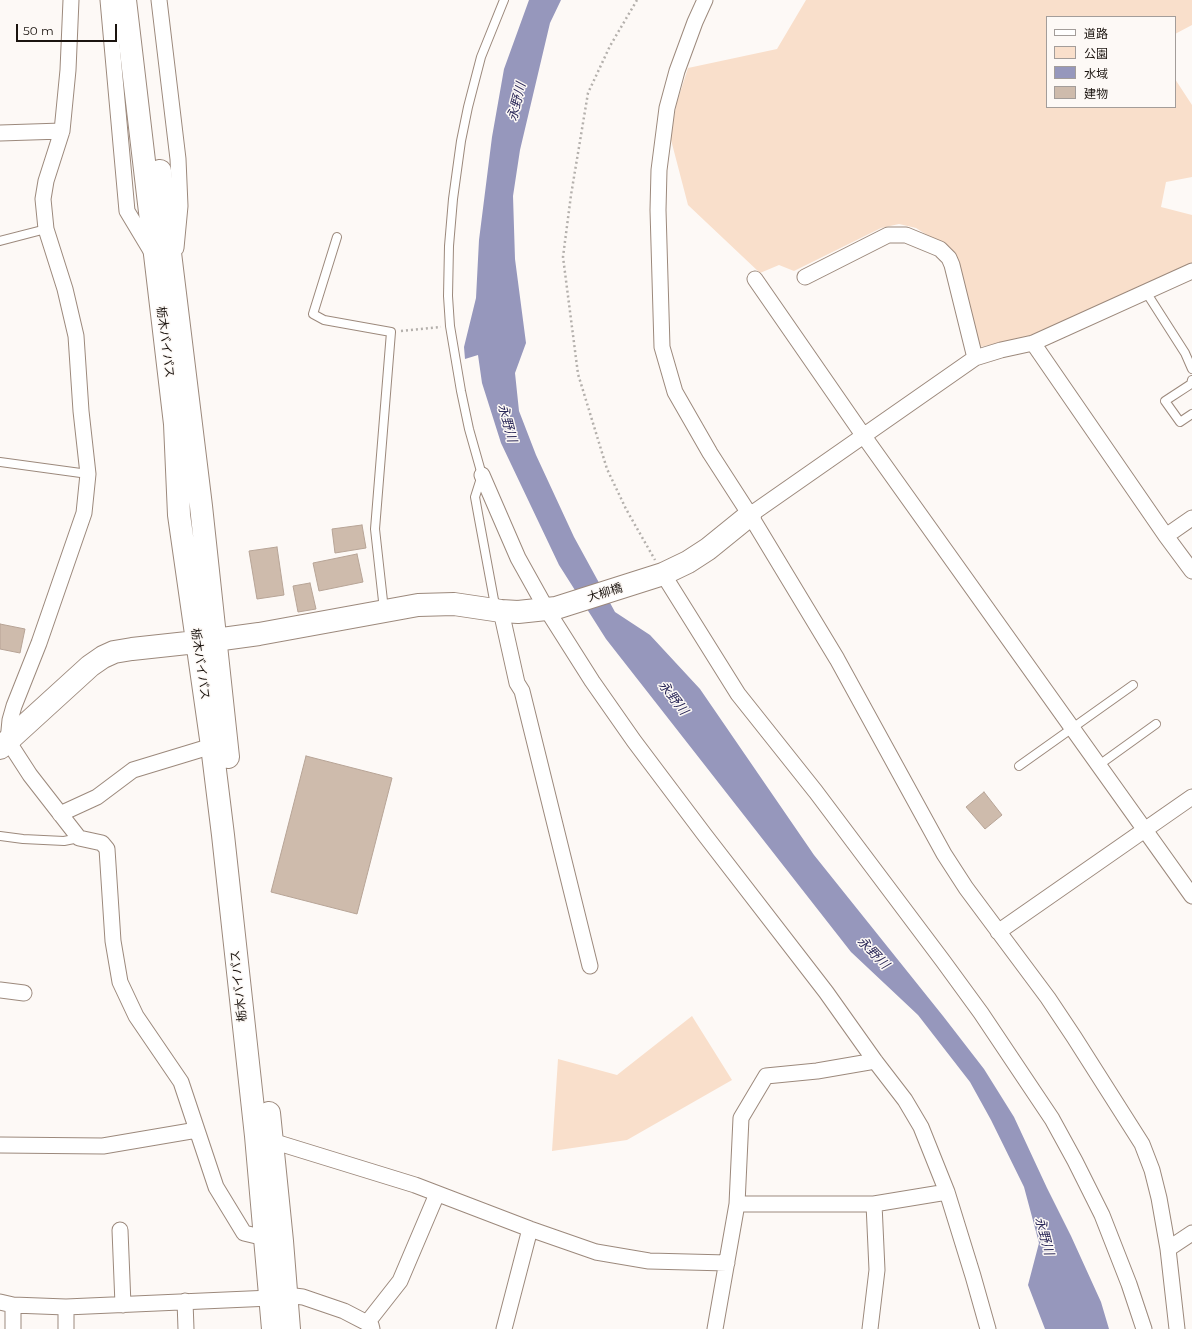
<!DOCTYPE html>
<meta charset="utf-8">
<style>
body{margin:0}
#map{position:relative;width:1192px;height:1329px;overflow:hidden;background:#fdf9f6;font-family:Montserrat,"Noto Sans JP",sans-serif}
canvas{display:block}
.legend{position:absolute;left:1046px;top:16px;width:130px;height:92px;box-sizing:border-box;background:#fdf9f6;border:1px solid #a39d9a;margin:0;padding:5px 7px;list-style:none;font-size:12px;color:#1b140f}
.legend li{display:flex;align-items:center;gap:8px;height:20px}
.legend b{width:20px;border:1px solid #a39d9a}
.scale{position:absolute;left:16px;top:24px;width:101px;height:18px;box-sizing:border-box;border:2px solid #1b140f;border-top:0;padding-left:5px;font-size:12px;line-height:14px;white-space:nowrap;color:#1b140f;-webkit-text-stroke:3px #fdf9f6;paint-order:stroke}
</style>
<div id="map">
<canvas width="1192" height="1329"></canvas>
<ul class="legend">
<li><b style="height:5px;background:#fff"></b>道路</li>
<li><b style="height:11px;background:#f9dfcb"></b>公園</li>
<li><b style="height:11px;background:#9697bc"></b>水域</li>
<li><b style="height:11px;background:#cebbac"></b>建物</li>
</ul>
<div class="scale">50 m</div>
</div>
<script>
const ctx = document.querySelector('canvas').getContext('2d');
ctx.lineJoin = 'round';
function fill(path, color) { ctx.fillStyle = color; ctx.fill(path, 'evenodd'); }
const shape = rows => new Path2D(rows.map(r => 'M' + r).join(''));
function strokePath(path, color, width, dash) { ctx.strokeStyle = color; ctx.lineWidth = width; ctx.lineCap = dash ? 'butt' : 'round'; ctx.setLineDash(dash || []); ctx.stroke(path); }
function drawText(font, color, halo, rows, align = 'center') {
  ctx.font = font + ' Montserrat,"Noto Sans JP",sans-serif'; ctx.lineWidth = 3; ctx.setLineDash([]); ctx.textBaseline = 'middle'; ctx.strokeStyle = halo; ctx.fillStyle = color; for (const [text, x, y, turn = 0] of rows) {
    ctx.save(); ctx.translate(x, y); ctx.rotate((+turn || 0) * Math.PI / 180); ctx.textAlign = isNaN(turn) ? turn : align; if (halo) ctx.strokeText(text, 0, 0); ctx.fillText(text, 0, 0); ctx.restore();
  }
}
fill(shape([
 [806,0,1192,0,1192,25,1175,34,1175,17,1047,17,1047,107,1175,107,1175,79,1192,105,1192,177,1166,182,1161,207,1192,215,1192,265,1029,337,980,347,955,253,916,228,899,224,881,228,794,271,779,265,760,273,688,205,670,136,677,102,688,68,777,49],
 [692,1016,732,1080,627,1140,552,1151,558,1059,617,1075]
]), '#f9dfcb');
fill(shape([
 [529,0,561,0,550,23,520,150,513,196,515,259,526,343,515,373,519,411,536,455,574,537,615,612,650,635,700,689,814,855,943,1016,984,1069,1014,1117,1047,1188,1071,1236,1101,1302,1109,1329,1045,1329,1028,1285,1039,1243,1024,1187,991,1120,970,1082,918,1015,851,952,606,639,559,565,501,443,482,383,478,355,465,359,464,347,476,298,479,240,492,137,504,69]
]), '#9697bc');
const building = shape([
 [362,525,366,548,335,553,332,529,362,525],
 [277,547,284,595,257,599,249,551,277,547],
 [357,554,363,582,319,591,313,563,357,554],
 [310,583,316,609,298,612,293,586,310,583],
 [0,624,25,629,20,653,0,649,0,624],
 [306,756,392,778,357,914,271,892,306,756],
 [984,792,1002,815,985,829,966,807,984,792]
]);
fill(building, '#cebbac');
strokePath(building, '#b7a496', 1);
const lane = shape([
 [337,237,313,314,324,320,391,332,375,529,384,610],
 [0,241,46,229],
 [1146,292,1185,353,1192,369],
 [1192,380,1191,384,1165,401,1180,422,1192,414],
 [0,462,88,474],
 [498,607,494,600,479,519,475,497,482,475,469,429,461,391,450,326,448,296,449,246,453,199,461,141,468,107,481,57,504,0],
 [1099,765,1156,724],
 [1019,766,1133,685],
 [0,836,23,839,64,841,79,838]
]);
const street = shape([
 [71,0,68,70,62,131,46,181,43,199,46,229,65,289,76,336,81,411,88,474,84,513,39,643,14,706,10,720,8,741,30,775,79,838,102,843,107,849,113,941,120,982,136,1016,181,1082,216,1187,244,1233,265,1238],
 [108,0,127,211,151,251],
 [159,0,178,159,180,206,176,248],
 [705,0,695,22,677,71,667,108,659,170,658,210,662,347,675,392,710,453,750,515,837,659,944,854,966,888,1048,998,1074,1037,1142,1144,1152,1170,1159,1198,1168,1249,1177,1329],
 [0,133,62,131],
 [805,277,888,235,906,235,940,249,949,258,952,265,975,358],
 [755,279,863,435,1192,896],
 [1033,343,1166,536,1192,571],
 [482,475,518,558,547,610,592,681,634,741,704,834,826,992,875,1061,905,1100,921,1127,947,1192,973,1276,988,1329],
 [750,515,975,358,1001,350,1033,343,1192,271],
 [1166,536,1192,518],
 [663,574,738,694,816,792,943,961,981,1013,1052,1119,1075,1161,1102,1215,1129,1284,1144,1329],
 [501,611,517,683,522,691,590,966],
 [60,814,97,797,133,770,212,746],
 [998,932,1192,797],
 [0,990,24,993],
 [272,1141,415,1185,530,1229,596,1252,649,1261,727,1263],
 [0,1145,103,1146,197,1130],
 [737,1204,874,1204,947,1192],
 [120,1230,123,1305],
 [1168,1249,1192,1233],
 [286,1295,303,1297,344,1311,371,1325,372,1329],
 [185,1301,186,1329],
 [0,1302,13,1305,66,1307,271,1298],
 [367,1323,400,1281,437,1194],
 [13,1329,13,1305],
 [66,1329,66,1307],
 [504,1329,530,1229],
 [715,1329,737,1204,741,1118,766,1076,817,1071,875,1061],
 [870,1329,877,1270,874,1204]
]);
const secondary = shape([
 [125,0,175,424,179,515,212,746,223,835,256,1136,273,1329],
 [160,171,201,506,228,757],
 [0,748,90,666,103,657,114,652,132,649,215,640,259,634,418,605,454,604,501,611,518,612,556,608,663,574,688,562,708,549,750,515],
 [269,1113,282,1241,289,1329]
]);
strokePath(lane, '#9c897c', 10);
strokePath(street, '#9c897c', 17);
strokePath(secondary, '#9c897c', 24);
strokePath(shape([
 [637,0,610,46,588,93,571,195,563,257,578,374,607,469,626,509,655,560],
 [401,331,441,327]
]), '#b4b0ac', 2.5, [2, 3]);
strokePath(lane, '#fff', 8);
strokePath(street, '#fff', 15);
strokePath(secondary, '#fff', 22);
drawText('12px', '#1b140f', '#fdf9f6', [
 ["栃木バイパス",165,342,83],
 ["大柳橋",605,593,-17],
 ["栃木バイパス",200,664,82],
 ["栃木バイパス",239,986,-96]
]);
drawText('italic 13px', '#2b2858', '#fdf9f6', [
 ["永野川",517,102,-76],
 ["永野川",507,423,75],
 ["永野川",673,698,52],
 ["永野川",873,953,46],
 ["永野川",1044,1236,75]
]);
</script>
